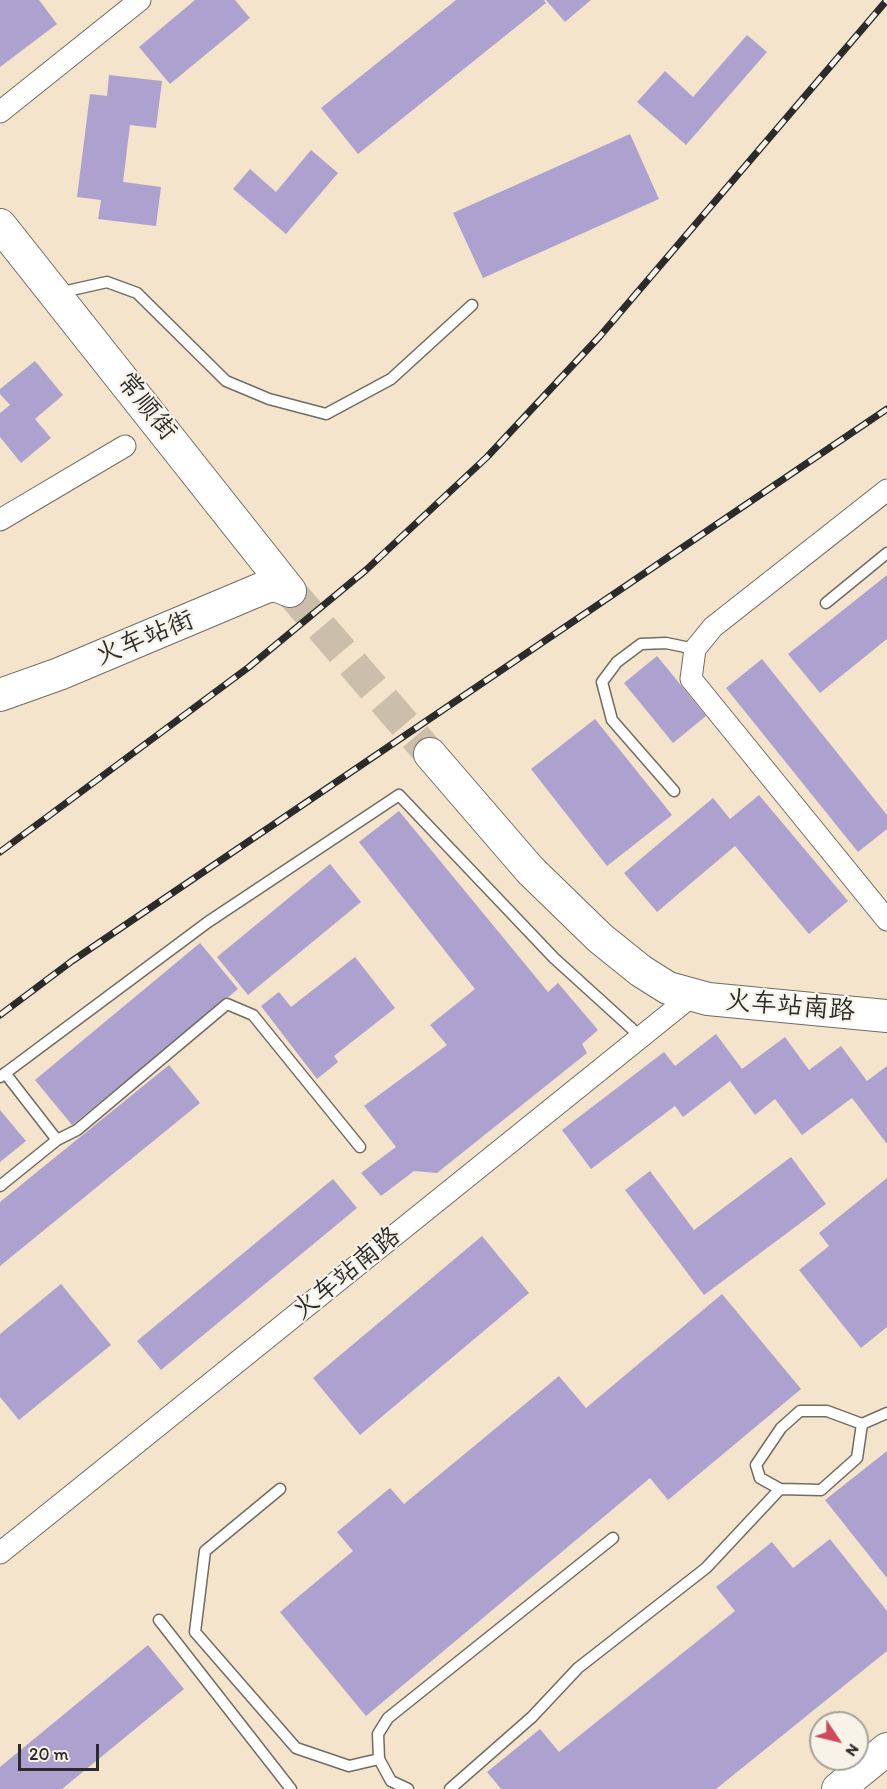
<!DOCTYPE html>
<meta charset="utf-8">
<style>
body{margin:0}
#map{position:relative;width:887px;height:1789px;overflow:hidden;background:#f3e4cb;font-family:Itim,sans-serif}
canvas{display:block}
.north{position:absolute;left:809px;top:1711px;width:60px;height:60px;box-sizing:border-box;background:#f7f3e8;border:2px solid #a5a39c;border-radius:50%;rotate:125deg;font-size:16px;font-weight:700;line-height:24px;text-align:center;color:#2b2b2b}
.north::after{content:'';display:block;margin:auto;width:21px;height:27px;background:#d1495b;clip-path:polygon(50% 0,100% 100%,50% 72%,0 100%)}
.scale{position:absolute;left:18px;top:1744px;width:81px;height:27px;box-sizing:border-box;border:3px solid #2b2b2b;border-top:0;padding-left:8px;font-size:18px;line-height:21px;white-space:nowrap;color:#2b2b2b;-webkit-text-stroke:4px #f7f3e8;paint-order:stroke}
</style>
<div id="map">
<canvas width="887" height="1789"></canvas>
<div class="north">N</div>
<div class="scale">20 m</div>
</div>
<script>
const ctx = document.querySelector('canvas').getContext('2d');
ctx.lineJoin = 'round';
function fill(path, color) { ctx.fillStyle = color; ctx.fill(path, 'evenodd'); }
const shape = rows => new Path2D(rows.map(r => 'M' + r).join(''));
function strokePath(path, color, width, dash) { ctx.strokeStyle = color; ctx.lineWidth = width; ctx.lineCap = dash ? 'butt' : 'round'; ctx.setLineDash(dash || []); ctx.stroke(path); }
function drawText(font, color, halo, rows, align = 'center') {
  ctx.font = font + ' Itim,"LXGW WenKai TC",sans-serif'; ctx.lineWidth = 4.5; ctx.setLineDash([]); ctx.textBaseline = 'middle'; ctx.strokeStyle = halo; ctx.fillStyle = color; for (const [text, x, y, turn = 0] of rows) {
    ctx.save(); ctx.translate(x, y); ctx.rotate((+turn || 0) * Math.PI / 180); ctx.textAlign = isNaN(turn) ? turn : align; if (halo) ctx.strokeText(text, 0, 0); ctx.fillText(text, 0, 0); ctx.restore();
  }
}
fill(shape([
 [0,0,39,0,57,24,0,67],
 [195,0,235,0,250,18,170,84,139,47],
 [456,0,544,0,546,3,358,154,321,108],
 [546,0,591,0,565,22],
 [747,35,767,52,686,145,637,102,665,71,693,97],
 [109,75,162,81,156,128,130,125,123,182,161,187,156,226,98,219,101,200,77,197,90,94,107,96],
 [630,134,659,199,483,278,453,213],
 [311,150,338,173,286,234,233,189,250,169,276,192],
 [35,361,63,395,35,419,51,438,21,463,0,437,0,413,10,405,0,394,0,389],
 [887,575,887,639,820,693,788,654],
 [657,656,706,716,673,743,624,683],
 [762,659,887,815,887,829,858,852,726,688],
 [595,719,672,815,607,866,531,769],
 [759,795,848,901,809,934,735,846,657,912,624,873,713,798,730,819],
 [399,811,548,992,558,983,598,1030,582,1044,587,1053,437,1173,414,1171,381,1196,361,1173,396,1147,364,1106,447,1045,430,1025,475,989,359,842],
 [330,864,361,902,248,995,217,957],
 [200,943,238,989,72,1125,35,1080],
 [355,957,395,1008,334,1056,338,1062,317,1079,261,1006,279,992,291,1007],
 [716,1034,742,1069,785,1037,809,1070,841,1046,867,1081,887,1066,887,1144,852,1098,802,1135,775,1099,755,1115,730,1081,683,1117,675,1106,591,1169,562,1130,664,1052,675,1066],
 [169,1065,200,1103,0,1266,0,1202],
 [0,1110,26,1141,0,1162],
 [791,1157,826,1204,704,1295,625,1190,650,1171,694,1230],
 [887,1178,887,1327,861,1348,799,1270,829,1246,819,1233],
 [333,1179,357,1208,161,1370,137,1341],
 [482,1236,529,1293,360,1435,313,1378],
 [61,1284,111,1345,19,1420,0,1397,0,1334],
 [722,1294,801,1389,668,1500,650,1478,366,1716,280,1612,353,1551,337,1532,390,1488,404,1504,559,1376,586,1408],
 [887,1451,887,1578,825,1500],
 [830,1539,887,1611,887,1651,716,1789,501,1789,487,1772,540,1729,559,1752,735,1611,716,1587,772,1542,793,1568],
 [148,1645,184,1689,62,1789,0,1789,0,1767]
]), '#ada1d0');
strokePath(shape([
 [290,591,430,754]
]), '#cbbfab', 32, [32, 16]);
const service = shape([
 [58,293,107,282,137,293,226,381,269,399,326,414,391,379,472,305],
 [826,603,887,553],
 [674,791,612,720,602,682,617,662,641,644,666,643,695,649],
 [0,1077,208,922,399,795,554,958,641,1037],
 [57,1140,77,1130,227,1004,253,1015,360,1147],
 [0,1186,57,1140,5,1073],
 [862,1424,857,1458,821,1490,780,1489,760,1478,756,1465,781,1428,800,1411,827,1411,862,1424,887,1413],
 [280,1489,205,1551,195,1632,296,1748,349,1766,379,1759],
 [159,1620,291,1789],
 [408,1789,391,1781,379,1759,378,1734,388,1718,613,1538],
 [450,1789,532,1717,578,1668,706,1568,780,1489]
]);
const minor = shape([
 [0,112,140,0],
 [887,490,713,627,695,649,691,679,887,920],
 [0,520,125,446],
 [0,1553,693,995]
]);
const secondary = shape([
 [0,225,290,591],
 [0,695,59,674,268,586,277,586,290,591],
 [430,754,530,870,600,938,641,971,668,988,708,999,887,1016],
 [838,1789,887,1749]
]);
strokePath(service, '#716c63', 13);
strokePath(minor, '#716c63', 23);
strokePath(secondary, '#716c63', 34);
strokePath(service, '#fff', 10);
strokePath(minor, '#fff', 21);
strokePath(secondary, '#fff', 32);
const rail = shape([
 [0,852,249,667,366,570,487,457,600,336,887,0],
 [0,1015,72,961,887,409]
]);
strokePath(rail, '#2b2b2b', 7);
strokePath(rail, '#f7f3e8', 4.5, [14]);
drawText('26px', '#2b2b2b', '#f7f3e8', [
 ["常顺街",146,407,51],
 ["火车站街",145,639,-22],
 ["火车站南路",790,1007,5],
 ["火车站南路",347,1274,-39]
]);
</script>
